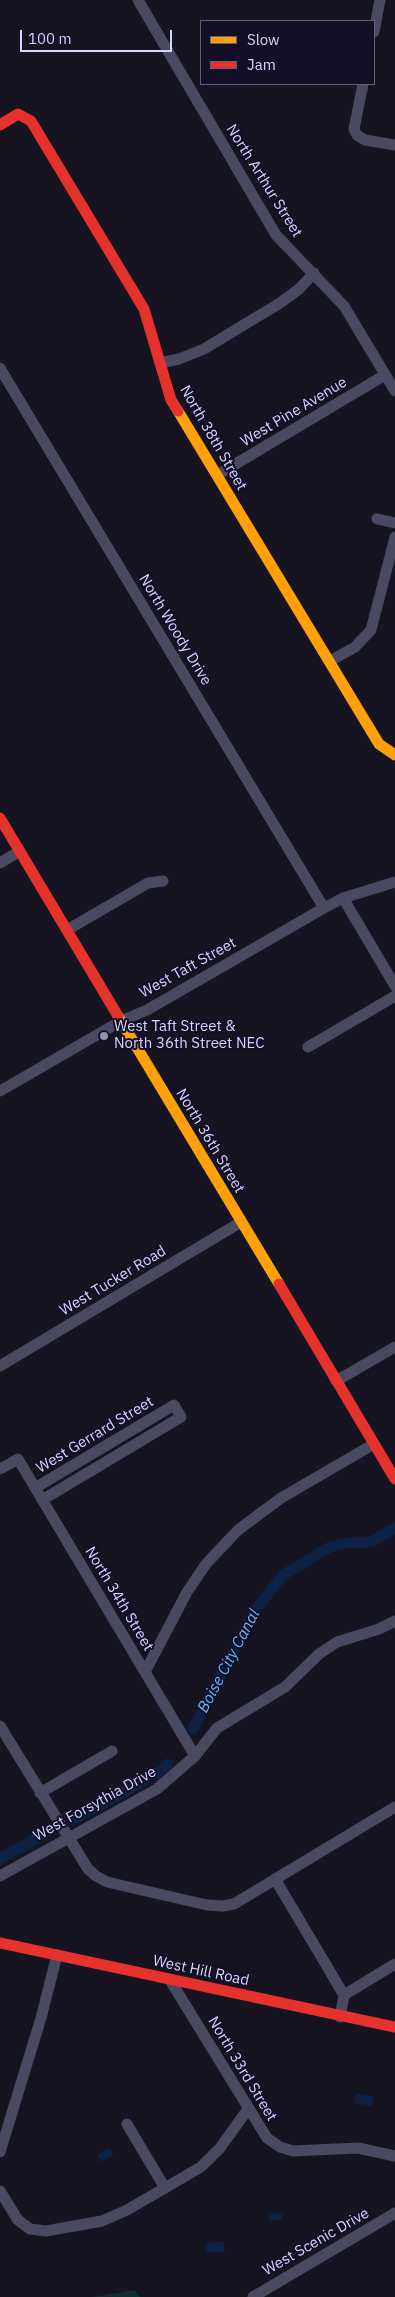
<!DOCTYPE html>
<style>
body{margin:0}
#map{position:relative;width:395px;height:2297px;overflow:hidden;background:#161421;font-family:"IBM Plex Sans",sans-serif}
canvas{display:block}
.legend{position:absolute;left:200px;top:20px;width:175px;height:65px;box-sizing:border-box;background:#130f26;border:1px solid #625e7d;margin:0;padding:6px 9px;list-style:none;font-size:15px;color:#d9d4ff}
.legend li{display:flex;align-items:center;gap:10px;height:25px}
.legend b{width:25px;border:1px solid #625e7d}
.scale{position:absolute;left:20px;top:30px;width:152px;height:22px;box-sizing:border-box;border:2px solid #d9d4ff;border-top:0;padding-left:6px;font-size:15px;line-height:18px;white-space:nowrap;color:#d9d4ff;-webkit-text-stroke:4px #130f26;paint-order:stroke}
</style>
<div id="map">
<canvas width="395" height="2297"></canvas>
<ul class="legend">
<li><b style="height:6px;background:#ff9f0a"></b>Slow</li>
<li><b style="height:6px;background:#e5322d"></b>Jam</li>
</ul>
<div class="scale">100 m</div>
</div>
<script>
const ctx = document.querySelector('canvas').getContext('2d');
ctx.lineJoin = 'round';
function fill(path, color) { ctx.fillStyle = color; ctx.fill(path, 'evenodd'); }
const shape = rows => new Path2D(rows.map(r => 'M' + r).join(''));
function strokePath(path, color, width, dash) { ctx.strokeStyle = color; ctx.lineWidth = width; ctx.lineCap = dash ? 'butt' : 'round'; ctx.setLineDash(dash || []); ctx.stroke(path); }
function drawText(font, color, halo, rows, align = 'center') {
  ctx.font = font + ' "IBM Plex Sans",sans-serif'; ctx.lineWidth = 4; ctx.setLineDash([]); ctx.textBaseline = 'middle'; ctx.strokeStyle = halo; ctx.fillStyle = color; for (const [text, x, y, turn = 0] of rows) {
    ctx.save(); ctx.translate(x, y); ctx.rotate((+turn || 0) * Math.PI / 180); ctx.textAlign = isNaN(turn) ? turn : align; if (halo) ctx.strokeText(text, 0, 0); ctx.fillText(text, 0, 0); ctx.restore();
  }
}
fill(shape([
 [135,2290,140,2297,92,2297]
]), '#132c2d');
fill(shape([
 [356,2093,374,2097,372,2106,354,2103],
 [110,2148,114,2155,101,2162,97,2155],
 [278,2213,283,2215,281,2220,270,2221,268,2219,270,2214],
 [223,2241,225,2250,222,2252,206,2253,205,2244]
]), '#0d2144');
strokePath(shape([
 [193,1729,255,1610,283,1575,330,1547,346,1543,371,1542,395,1528],
 [157,1774,168,1764],
 [73,1820,146,1780],
 [0,1859,50,1831]
]), '#0d2144', 11);
strokePath(shape([
 [138,0,276,235,344,306,395,391],
 [374,32,380,0],
 [363,84,354,129,357,135,365,140,395,145],
 [160,363,179,359,204,349,280,303,299,289,314,273],
 [0,368,324,908],
 [217,475,385,375],
 [377,519,395,523],
 [330,661,355,647,371,630,395,537],
 [0,863,20,851],
 [343,898,395,986],
 [67,930,148,883,163,881],
 [308,1047,395,996],
 [0,1091,121,1021,147,1010,324,908,343,898,395,882],
 [0,1366,241,1222],
 [336,1381,395,1347],
 [0,1469,18,1459,195,1756],
 [35,1488,174,1405,181,1417,42,1500],
 [145,1672,187,1592,206,1564,238,1530,281,1498,374,1444],
 [0,1726,88,1869,96,1876,107,1882,207,1905,223,1906,234,1904,395,1807],
 [40,1793,112,1751],
 [0,1876,157,1789,195,1756,217,1728,285,1687,319,1654,337,1642,379,1629,395,1621],
 [275,1879,344,1995,340,2017],
 [170,1980,267,2138,280,2147,293,2151,358,2148,395,2156],
 [344,1995,395,1964],
 [127,2124,165,2188],
 [0,2152,41,2018,57,1955],
 [0,2191,18,2220,30,2229,46,2231,102,2221,127,2210,201,2167,220,2148,248,2109],
 [253,2297,395,2213]
]), '#4a4962', 11);
strokePath(shape([
 [178,411,379,744,395,755],
 [118,1016,279,1284]
]), '#ff9f0a', 11);
strokePath(shape([
 [0,125,18,114,31,121,144,309,171,400,178,411],
 [0,818,118,1016],
 [279,1284,395,1479],
 [0,1943,395,2027]
]), '#e5322d', 11);
for (const [x, y, r, color] of [
 [104,1036,5,"#9591b1"]
]) { const dot = new Path2D(); dot.arc(x, y, r, 0, 2 * Math.PI); ctx.fillStyle = color; ctx.fill(dot); strokePath(dot, '#130f26', 2); }
drawText('15px', '#d9d4ff', '#130f26', [
 ["North Arthur Street",264,181,58],
 ["West Pine Avenue",294,412,-31],
 ["North 38th Street",213,438,60],
 ["North Woody Drive",175,630,59],
 ["West Taft Street",188,968,-29],
 ["North 36th Street",210,1141,59],
 ["West Tucker Road",113,1281,-31],
 ["West Gerrard Street",95,1435,-31],
 ["North 34th Street",119,1599,59],
 ["West Forsythia Drive",95,1804,-29],
 ["West Hill Road",201,1971,12],
 ["North 33rd Street",242,2069,59],
 ["West Scenic Drive",316,2242,-30]
]);
drawText('15px', '#d9d4ff', '#130f26', [
 ["West Taft Street &",114,1027],
 ["North 36th Street NEC",114,1044]
], 'left');
drawText('italic 16px', '#62b6ff', '#130f26', [
 ["Boise City Canal",229,1661,-62]
]);
</script>
